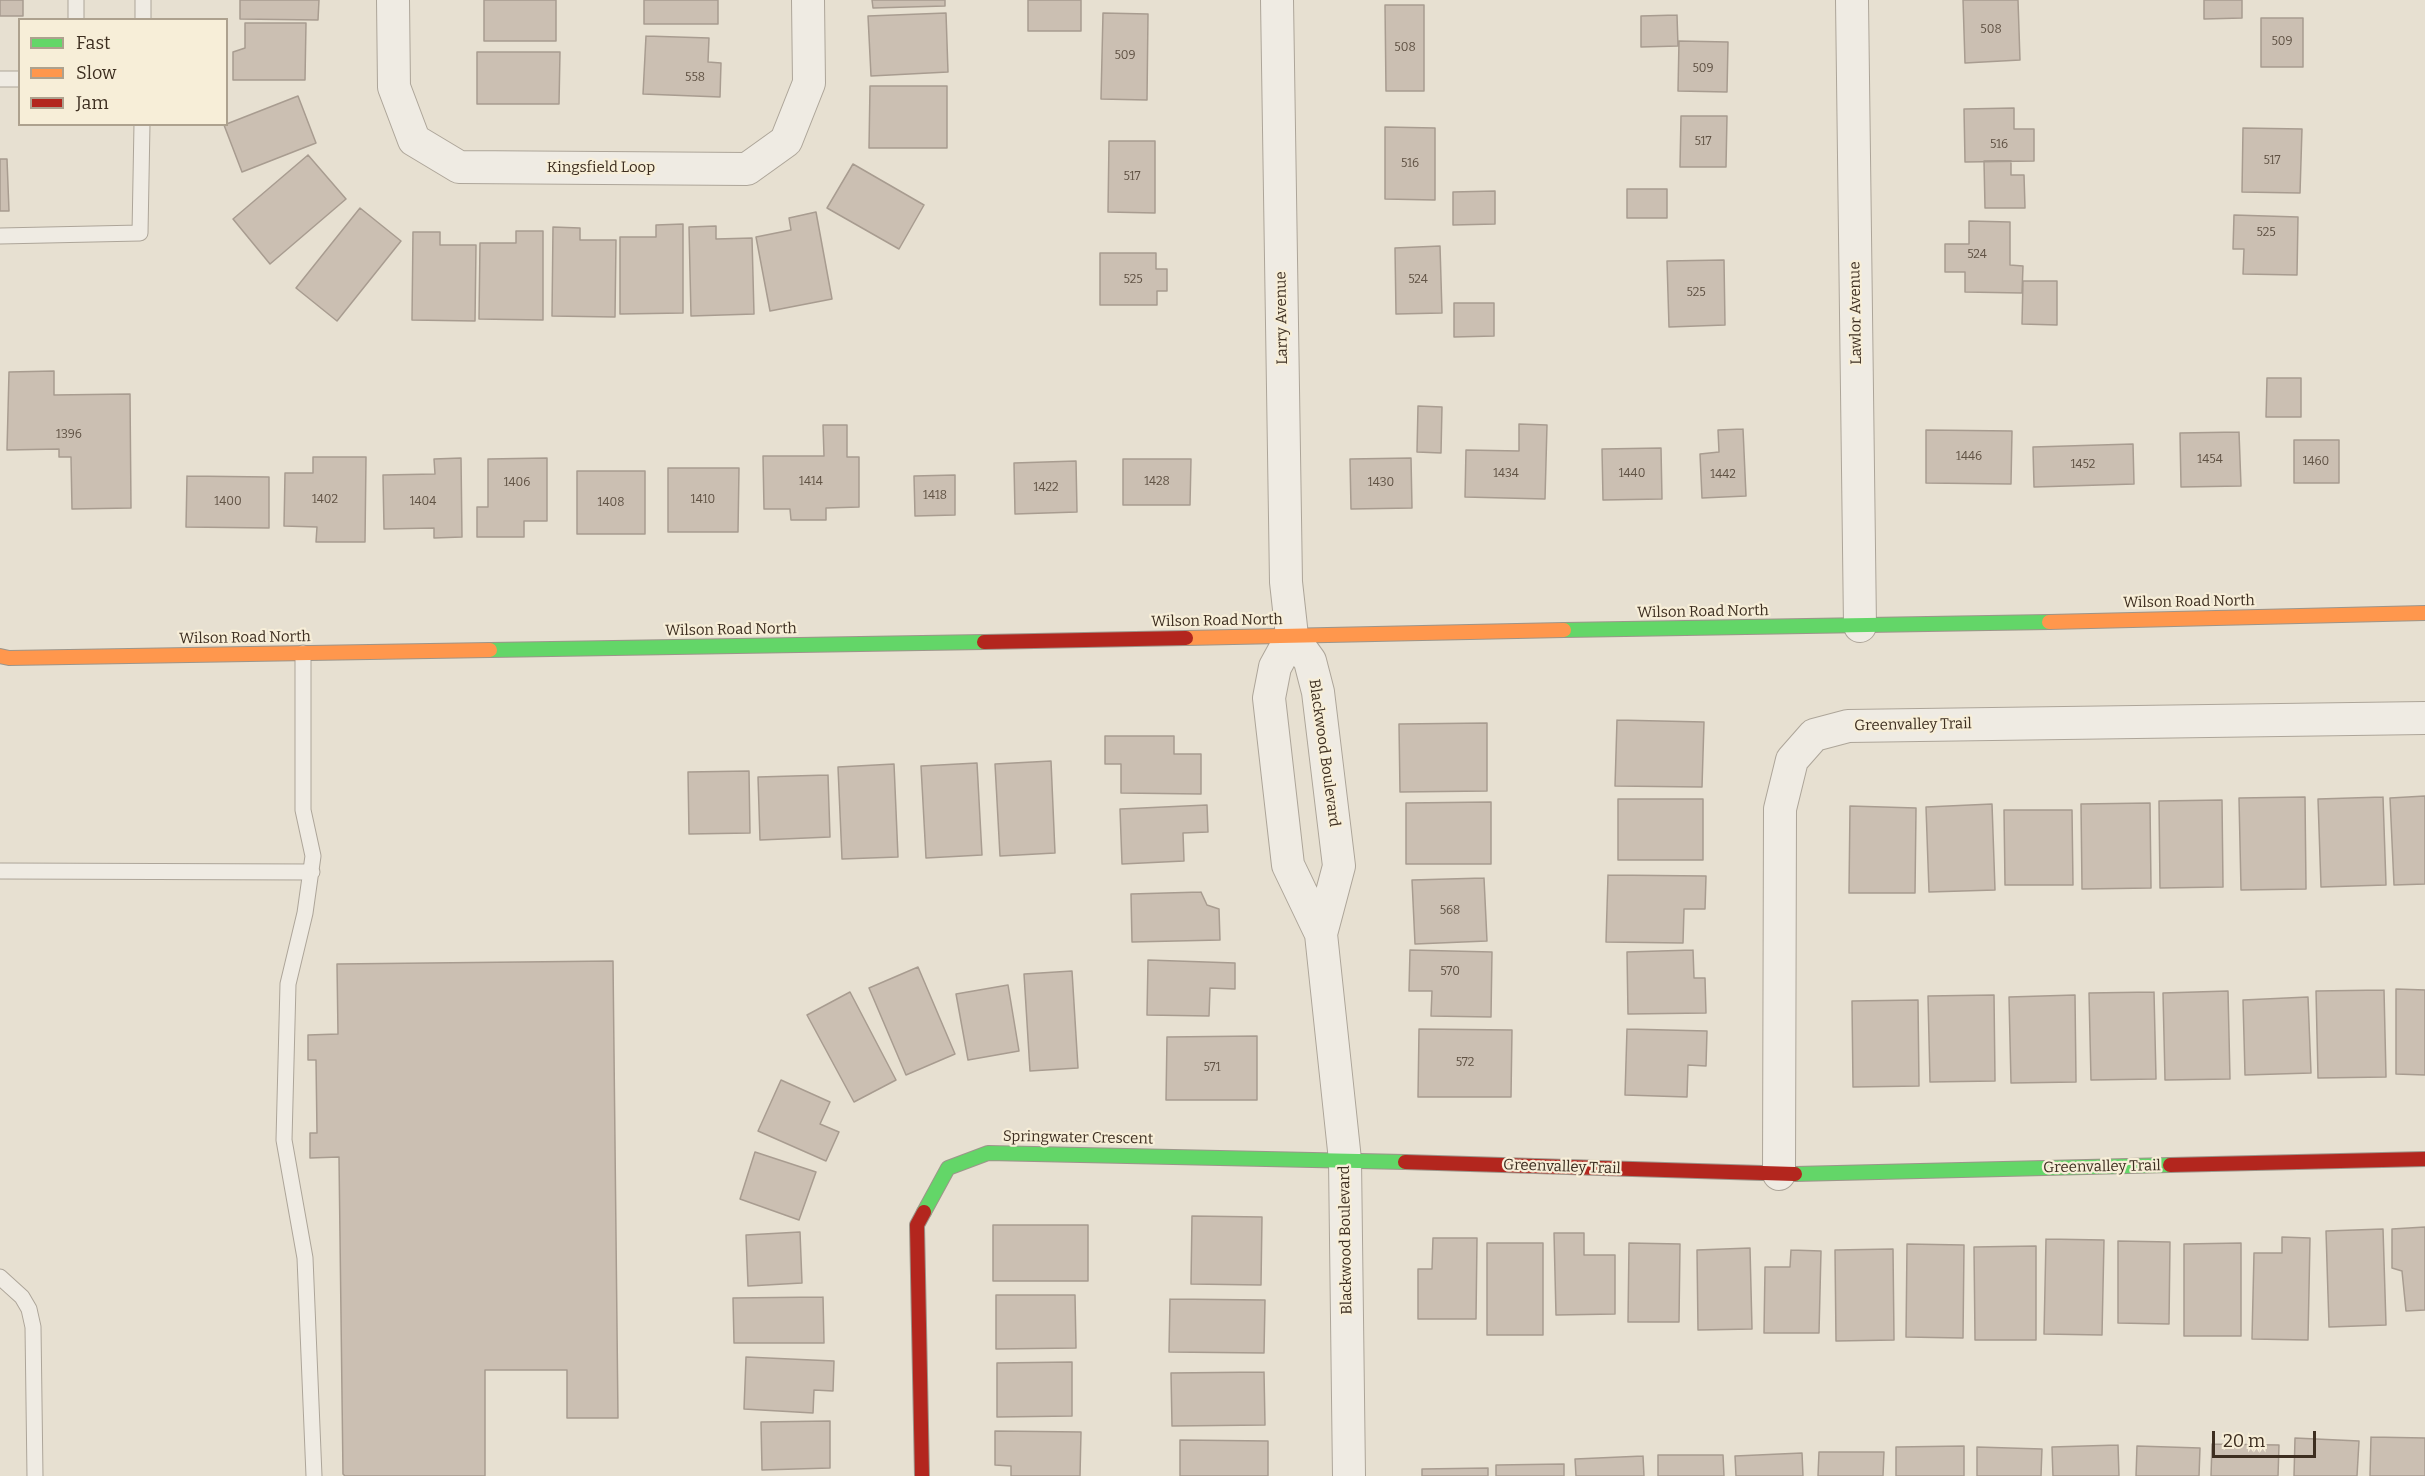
<!DOCTYPE html>
<style>
body{margin:0}
#map{position:relative;width:2425px;height:1476px;overflow:hidden;background:#e7e0d1;font-family:Bitter,serif}
canvas{display:block}
.legend{position:absolute;left:18px;top:18px;width:210px;height:108px;box-sizing:border-box;background:#f7eed8;border:2px solid #ada18e;margin:0;padding:8px 10px;list-style:none;font-size:18px;color:#3d2e20}
.legend li{display:flex;align-items:center;gap:12px;height:30px}
.legend b{width:30px;border:2px solid #ada18e}
.scale{position:absolute;left:2212px;top:1431px;width:104px;height:27px;box-sizing:border-box;border:3px solid #3d2e20;border-top:0;padding-left:8px;font-size:18px;line-height:21px;white-space:nowrap;color:#3d2e20;-webkit-text-stroke:4px #f7eed8;paint-order:stroke}
</style>
<div id="map">
<canvas width="2425" height="1476"></canvas>
<ul class="legend">
<li><b style="height:8px;background:#63d668"></b>Fast</li>
<li><b style="height:8px;background:#ff974d"></b>Slow</li>
<li><b style="height:8px;background:#b3261e"></b>Jam</li>
</ul>
<div class="scale">20 m</div>
</div>
<script>
const ctx = document.querySelector('canvas').getContext('2d');
ctx.lineJoin = 'round';
function fill(path, color) { ctx.fillStyle = color; ctx.fill(path, 'evenodd'); }
const shape = rows => new Path2D(rows.map(r => 'M' + r).join(''));
function strokePath(path, color, width, dash) { ctx.strokeStyle = color; ctx.lineWidth = width; ctx.lineCap = dash ? 'butt' : 'round'; ctx.setLineDash(dash || []); ctx.stroke(path); }
function drawText(font, color, halo, rows, align = 'center') {
  ctx.font = font + ' Bitter,serif'; ctx.lineWidth = 4.5; ctx.setLineDash([]); ctx.textBaseline = 'middle'; ctx.strokeStyle = halo; ctx.fillStyle = color; for (const [text, x, y, turn = 0] of rows) {
    ctx.save(); ctx.translate(x, y); ctx.rotate((+turn || 0) * Math.PI / 180); ctx.textAlign = isNaN(turn) ? turn : align; if (halo) ctx.strokeText(text, 0, 0); ctx.fillText(text, 0, 0); ctx.restore();
  }
}
const building = shape([
 [0,0,23,0,23,16,0,16,0,0],
 [240,0,319,0,318,20,240,19,240,0],
 [484,0,556,0,556,41,484,41,484,0],
 [644,0,718,0,718,24,644,24,644,0],
 [872,0,945,0,945,6,873,8,872,0],
 [1028,0,1081,0,1081,31,1028,31,1028,0],
 [1963,0,2018,0,2020,60,1965,63,1963,0],
 [2204,0,2242,0,2242,18,2204,19,2204,0],
 [1385,5,1424,5,1424,91,1386,91,1385,5],
 [946,13,948,72,871,76,868,16,946,13],
 [1103,13,1148,14,1147,100,1101,99,1103,13],
 [1677,15,1678,46,1641,47,1641,16,1677,15],
 [2261,18,2303,18,2303,67,2261,67,2261,18],
 [245,23,306,23,305,80,233,80,233,52,245,48,245,23],
 [646,36,709,38,708,62,721,63,720,97,643,94,646,36],
 [1679,41,1728,42,1727,92,1678,91,1679,41],
 [477,52,560,52,559,104,477,104,477,52],
 [870,86,947,86,947,148,869,148,870,86],
 [298,96,316,143,242,172,224,125,298,96],
 [2014,108,2014,129,2034,129,2034,161,1965,162,1964,109,2014,108],
 [1681,116,1727,116,1726,167,1680,167,1681,116],
 [1385,127,1435,128,1435,200,1385,199,1385,127],
 [2243,128,2302,129,2300,193,2242,192,2243,128],
 [1109,141,1155,141,1155,213,1108,212,1109,141],
 [308,155,346,199,270,264,233,219,308,155],
 [0,159,7,159,9,211,0,211,0,159],
 [1984,161,2011,161,2011,175,2024,175,2025,208,1985,208,1984,161],
 [853,164,924,205,899,249,827,208,853,164],
 [1627,189,1667,189,1667,218,1627,218,1627,189],
 [1495,191,1495,224,1453,225,1453,192,1495,191],
 [360,208,401,241,337,321,296,288,360,208],
 [816,212,832,299,770,311,756,237,791,230,789,218,816,212],
 [2234,215,2298,217,2297,275,2243,274,2244,249,2233,249,2234,215],
 [1969,221,2010,222,2010,265,2023,266,2022,293,1965,292,1965,272,1945,272,1945,244,1969,244,1969,221],
 [683,224,683,313,620,314,620,237,656,237,656,225,683,224],
 [716,226,716,239,752,238,754,314,691,316,689,227,716,226],
 [553,227,580,228,580,240,616,240,615,317,552,316,553,227],
 [516,231,543,231,543,320,479,319,480,243,516,243,516,231],
 [413,232,440,232,440,245,476,245,475,321,412,320,413,232],
 [1440,246,1442,313,1396,314,1395,248,1440,246],
 [1100,253,1156,253,1156,269,1167,269,1167,291,1157,291,1157,305,1100,305,1100,253],
 [1724,260,1725,325,1669,327,1667,261,1724,260],
 [2023,281,2057,281,2057,325,2022,324,2023,281],
 [1454,303,1494,303,1494,336,1454,337,1454,303],
 [54,371,54,395,130,394,131,508,72,509,71,457,59,457,59,449,7,450,9,372,54,371],
 [2267,378,2301,378,2301,417,2266,417,2267,378],
 [1418,406,1442,407,1441,453,1417,452,1418,406],
 [1519,424,1547,425,1545,499,1465,497,1466,450,1519,451,1519,424],
 [823,425,847,425,847,457,859,457,859,507,826,508,826,520,791,520,790,509,764,509,763,456,824,456,823,425],
 [1743,429,1746,496,1702,498,1700,454,1719,452,1718,430,1743,429],
 [1926,430,2012,431,2011,484,1926,483,1926,430],
 [2239,432,2241,486,2181,487,2180,433,2239,432],
 [2294,440,2339,440,2339,483,2294,483,2294,440],
 [2133,444,2134,484,2034,487,2033,447,2133,444],
 [1661,448,1662,499,1603,500,1602,449,1661,448],
 [313,457,366,457,365,542,316,542,317,527,284,526,285,473,313,473,313,457],
 [461,458,462,537,434,538,434,528,384,529,383,475,435,474,434,459,461,458],
 [547,458,547,521,524,521,524,537,477,537,477,507,488,507,488,459,547,458],
 [1411,458,1412,508,1351,509,1350,459,1411,458],
 [1123,459,1191,459,1190,505,1123,505,1123,459],
 [1076,461,1077,512,1015,514,1014,463,1076,461],
 [668,468,739,468,738,532,668,532,668,468],
 [577,471,645,471,645,534,577,534,577,471],
 [955,475,955,515,915,516,914,476,955,475],
 [187,476,269,477,269,528,186,527,187,476],
 [1617,720,1704,722,1702,787,1615,786,1617,720],
 [1487,723,1487,791,1400,792,1399,724,1487,723],
 [1105,736,1174,736,1174,754,1201,754,1201,794,1121,793,1121,764,1105,764,1105,736],
 [1051,761,1055,853,1000,856,995,764,1051,761],
 [977,763,982,855,926,858,921,766,977,763],
 [894,764,898,857,842,859,838,767,894,764],
 [749,771,750,833,689,834,688,772,749,771],
 [828,775,830,837,760,840,758,777,828,775],
 [2425,796,2425,884,2394,885,2390,798,2425,796],
 [2305,797,2306,889,2241,890,2239,798,2305,797],
 [2383,797,2386,885,2321,887,2318,799,2383,797],
 [1618,799,1703,799,1703,860,1618,860,1618,799],
 [2222,800,2223,887,2160,888,2159,801,2222,800],
 [1491,802,1491,864,1406,864,1406,803,1491,802],
 [2150,803,2151,888,2082,889,2081,804,2150,803],
 [1992,804,1995,890,1929,892,1926,807,1992,804],
 [1207,805,1208,832,1183,833,1184,861,1122,864,1120,809,1207,805],
 [1850,806,1916,808,1915,893,1849,893,1850,806],
 [2004,810,2072,810,2073,885,2005,885,2004,810],
 [1608,875,1706,876,1705,909,1684,909,1683,943,1606,942,1608,875],
 [1484,878,1487,941,1415,944,1412,880,1484,878],
 [1201,892,1207,905,1219,909,1220,940,1132,942,1131,894,1201,892],
 [1410,950,1492,952,1491,1017,1431,1016,1432,991,1409,991,1410,950],
 [1693,950,1694,978,1705,978,1706,1013,1628,1014,1627,952,1693,950],
 [1148,960,1235,963,1235,989,1210,988,1209,1016,1147,1015,1148,960],
 [613,961,618,1418,567,1418,567,1370,485,1370,485,1476,345,1476,343,1474,339,1157,310,1158,310,1133,317,1133,316,1060,308,1060,308,1035,338,1034,337,964,613,961],
 [918,967,955,1054,906,1075,869,988,918,967],
 [1072,971,1078,1068,1030,1071,1024,974,1072,971],
 [1008,985,1019,1051,968,1060,956,994,1008,985],
 [2396,989,2425,990,2425,1075,2396,1074,2396,989],
 [2384,990,2386,1077,2318,1078,2316,991,2384,990],
 [2228,991,2230,1079,2165,1080,2163,993,2228,991],
 [850,992,896,1080,854,1102,807,1015,850,992],
 [2154,992,2156,1079,2091,1080,2089,993,2154,992],
 [1994,995,1995,1081,1930,1082,1928,996,1994,995],
 [2075,995,2076,1082,2011,1083,2009,997,2075,995],
 [2308,997,2311,1073,2245,1075,2243,1000,2308,997],
 [1918,1000,1919,1086,1853,1087,1852,1001,1918,1000],
 [1419,1029,1512,1030,1511,1097,1418,1097,1419,1029],
 [1627,1029,1707,1031,1706,1066,1688,1065,1687,1097,1625,1095,1627,1029],
 [1257,1036,1257,1100,1166,1100,1167,1037,1257,1036],
 [781,1080,830,1102,820,1124,839,1132,826,1161,758,1131,781,1080],
 [755,1152,816,1172,799,1220,740,1199,755,1152],
 [1192,1216,1262,1217,1261,1285,1191,1284,1192,1216],
 [993,1225,1088,1225,1088,1281,993,1281,993,1225],
 [2425,1227,2425,1310,2406,1311,2402,1271,2392,1268,2392,1229,2425,1227],
 [2383,1229,2386,1325,2329,1327,2326,1231,2383,1229],
 [800,1232,802,1283,748,1286,746,1235,800,1232],
 [1554,1233,1584,1233,1584,1255,1615,1255,1615,1314,1556,1315,1554,1233],
 [2282,1237,2310,1238,2308,1340,2252,1339,2254,1253,2282,1253,2282,1237],
 [1433,1238,1477,1238,1476,1319,1418,1319,1418,1269,1432,1269,1433,1238],
 [2046,1239,2104,1240,2102,1335,2044,1334,2046,1239],
 [2118,1241,2170,1242,2169,1324,2118,1323,2118,1241],
 [1487,1243,1543,1243,1543,1335,1487,1335,1487,1243],
 [1629,1243,1680,1244,1679,1322,1628,1322,1629,1243],
 [2241,1243,2241,1336,2184,1336,2184,1244,2241,1243],
 [1907,1244,1964,1245,1963,1338,1906,1337,1907,1244],
 [2036,1246,2036,1340,1975,1340,1974,1247,2036,1246],
 [1750,1248,1752,1329,1698,1330,1697,1250,1750,1248],
 [1893,1249,1894,1340,1836,1341,1835,1250,1893,1249],
 [1791,1250,1821,1251,1819,1333,1764,1333,1765,1267,1790,1267,1791,1250],
 [996,1295,1075,1295,1076,1348,996,1349,996,1295],
 [823,1297,824,1343,734,1343,733,1298,823,1297],
 [1170,1299,1265,1300,1264,1353,1169,1352,1170,1299],
 [746,1357,834,1361,833,1391,814,1390,813,1413,744,1409,746,1357],
 [1072,1362,1072,1416,997,1417,997,1363,1072,1362],
 [1264,1372,1265,1425,1172,1426,1171,1373,1264,1372],
 [830,1421,830,1468,762,1470,761,1422,830,1421],
 [995,1431,1081,1432,1080,1476,1011,1476,1011,1466,995,1465,995,1431],
 [2371,1437,2425,1438,2425,1476,2370,1476,2371,1437],
 [2295,1438,2359,1441,2357,1476,2294,1476,2295,1438],
 [1180,1440,1268,1441,1268,1476,1180,1476,1180,1440],
 [2212,1444,2279,1445,2278,1476,2211,1476,2212,1444],
 [2118,1445,2119,1476,2053,1476,2052,1447,2118,1445],
 [1964,1446,1964,1476,1896,1476,1896,1447,1964,1446],
 [2137,1446,2200,1448,2199,1476,2136,1476,2137,1446],
 [1977,1447,2042,1449,2041,1476,1977,1476,1977,1447],
 [1819,1452,1884,1452,1883,1476,1818,1476,1819,1452],
 [1802,1453,1803,1476,1736,1476,1735,1456,1802,1453],
 [1658,1455,1723,1455,1724,1476,1658,1476,1658,1455],
 [1643,1456,1644,1476,1576,1476,1575,1459,1643,1456],
 [1564,1464,1564,1476,1496,1476,1496,1465,1564,1464],
 [1488,1468,1488,1476,1422,1476,1422,1469,1488,1468]
]);
fill(building, '#cbbfb2');
strokePath(building, '#a89c90', 1.5);
const lane = shape([
 [76,0,76,20],
 [143,0,143,20],
 [0,79,20,79],
 [0,236,140,233,142,124],
 [303,653,303,810,313,856,305,913,288,984,284,1140,305,1258,314,1476],
 [0,871,312,872],
 [0,1277,22,1297,29,1309,33,1327,35,1476]
]);
const street = shape([
 [393,0,394,87,414,140,459,167,747,169,786,141,809,83,808,0],
 [1277,0,1286,582,1292,636,1310,661,1318,692,1339,866,1321,934],
 [1852,0,1860,626],
 [1292,636,1275,667,1269,698,1288,865,1321,934,1345,1160,1349,1476],
 [1779,1174,1780,809,1792,760,1814,735,1848,726,2425,718]
]);
const fast = shape([
 [1564,630,2049,622],
 [490,650,984,642],
 [1795,1174,2170,1165],
 [924,1212,948,1168,988,1153,1405,1162]
]);
const slow = shape([
 [2049,622,2425,613],
 [1186,638,1564,630],
 [0,656,9,658,490,650]
]);
const jam = shape([
 [984,642,1186,638],
 [1405,1162,1795,1174],
 [2170,1165,2425,1159],
 [922,1476,917,1225,924,1212]
]);
strokePath(lane, '#ada599', 17);
strokePath(street, '#ada599', 34);
strokePath(fast, '#9c958a', 16);
strokePath(slow, '#9c958a', 16);
strokePath(jam, '#9c958a', 16);
strokePath(lane, '#efebe3', 15);
strokePath(street, '#efebe3', 32);
strokePath(fast, '#63d668', 14);
strokePath(slow, '#ff974d', 14);
strokePath(jam, '#b3261e', 14);
drawText('12px', '#605244', null, [
 ["508",1991,30],
 ["509",2282,42],
 ["508",1405,48],
 ["509",1125,56],
 ["509",1703,69],
 ["558",695,78],
 ["517",1703,142],
 ["516",1999,145],
 ["517",2272,161],
 ["516",1410,164],
 ["517",1132,177],
 ["525",2266,233],
 ["524",1977,255],
 ["525",1133,280],
 ["524",1418,280],
 ["525",1696,293],
 ["1396",69,435],
 ["1446",1969,457],
 ["1454",2210,460],
 ["1460",2316,462],
 ["1452",2083,465],
 ["1434",1506,474],
 ["1440",1632,474],
 ["1442",1723,475],
 ["1414",811,482],
 ["1428",1157,482],
 ["1406",517,483],
 ["1430",1381,483],
 ["1422",1046,488],
 ["1418",935,496],
 ["1402",325,500],
 ["1410",703,500],
 ["1400",228,502],
 ["1404",423,502],
 ["1408",611,503],
 ["568",1450,911],
 ["570",1450,972],
 ["572",1465,1063],
 ["571",1212,1068]
]);
drawText('15px', '#3d2e20', '#f7eed8', [
 ["Kingsfield Loop",601,168],
 ["Lawlor Avenue",1856,313,-91],
 ["Larry Avenue",1282,318,-91],
 ["Wilson Road North",2189,602,-1],
 ["Wilson Road North",1703,612,-1],
 ["Wilson Road North",1217,621,-1],
 ["Wilson Road North",731,630,-1],
 ["Wilson Road North",245,638,-1],
 ["Greenvalley Trail",1913,725,-1],
 ["Blackwood Boulevard",1324,753,82],
 ["Springwater Crescent",1078,1138,1],
 ["Greenvalley Trail",1562,1167,2],
 ["Greenvalley Trail",2102,1167,-1],
 ["Blackwood Boulevard",1346,1240,-91]
]);
</script>
